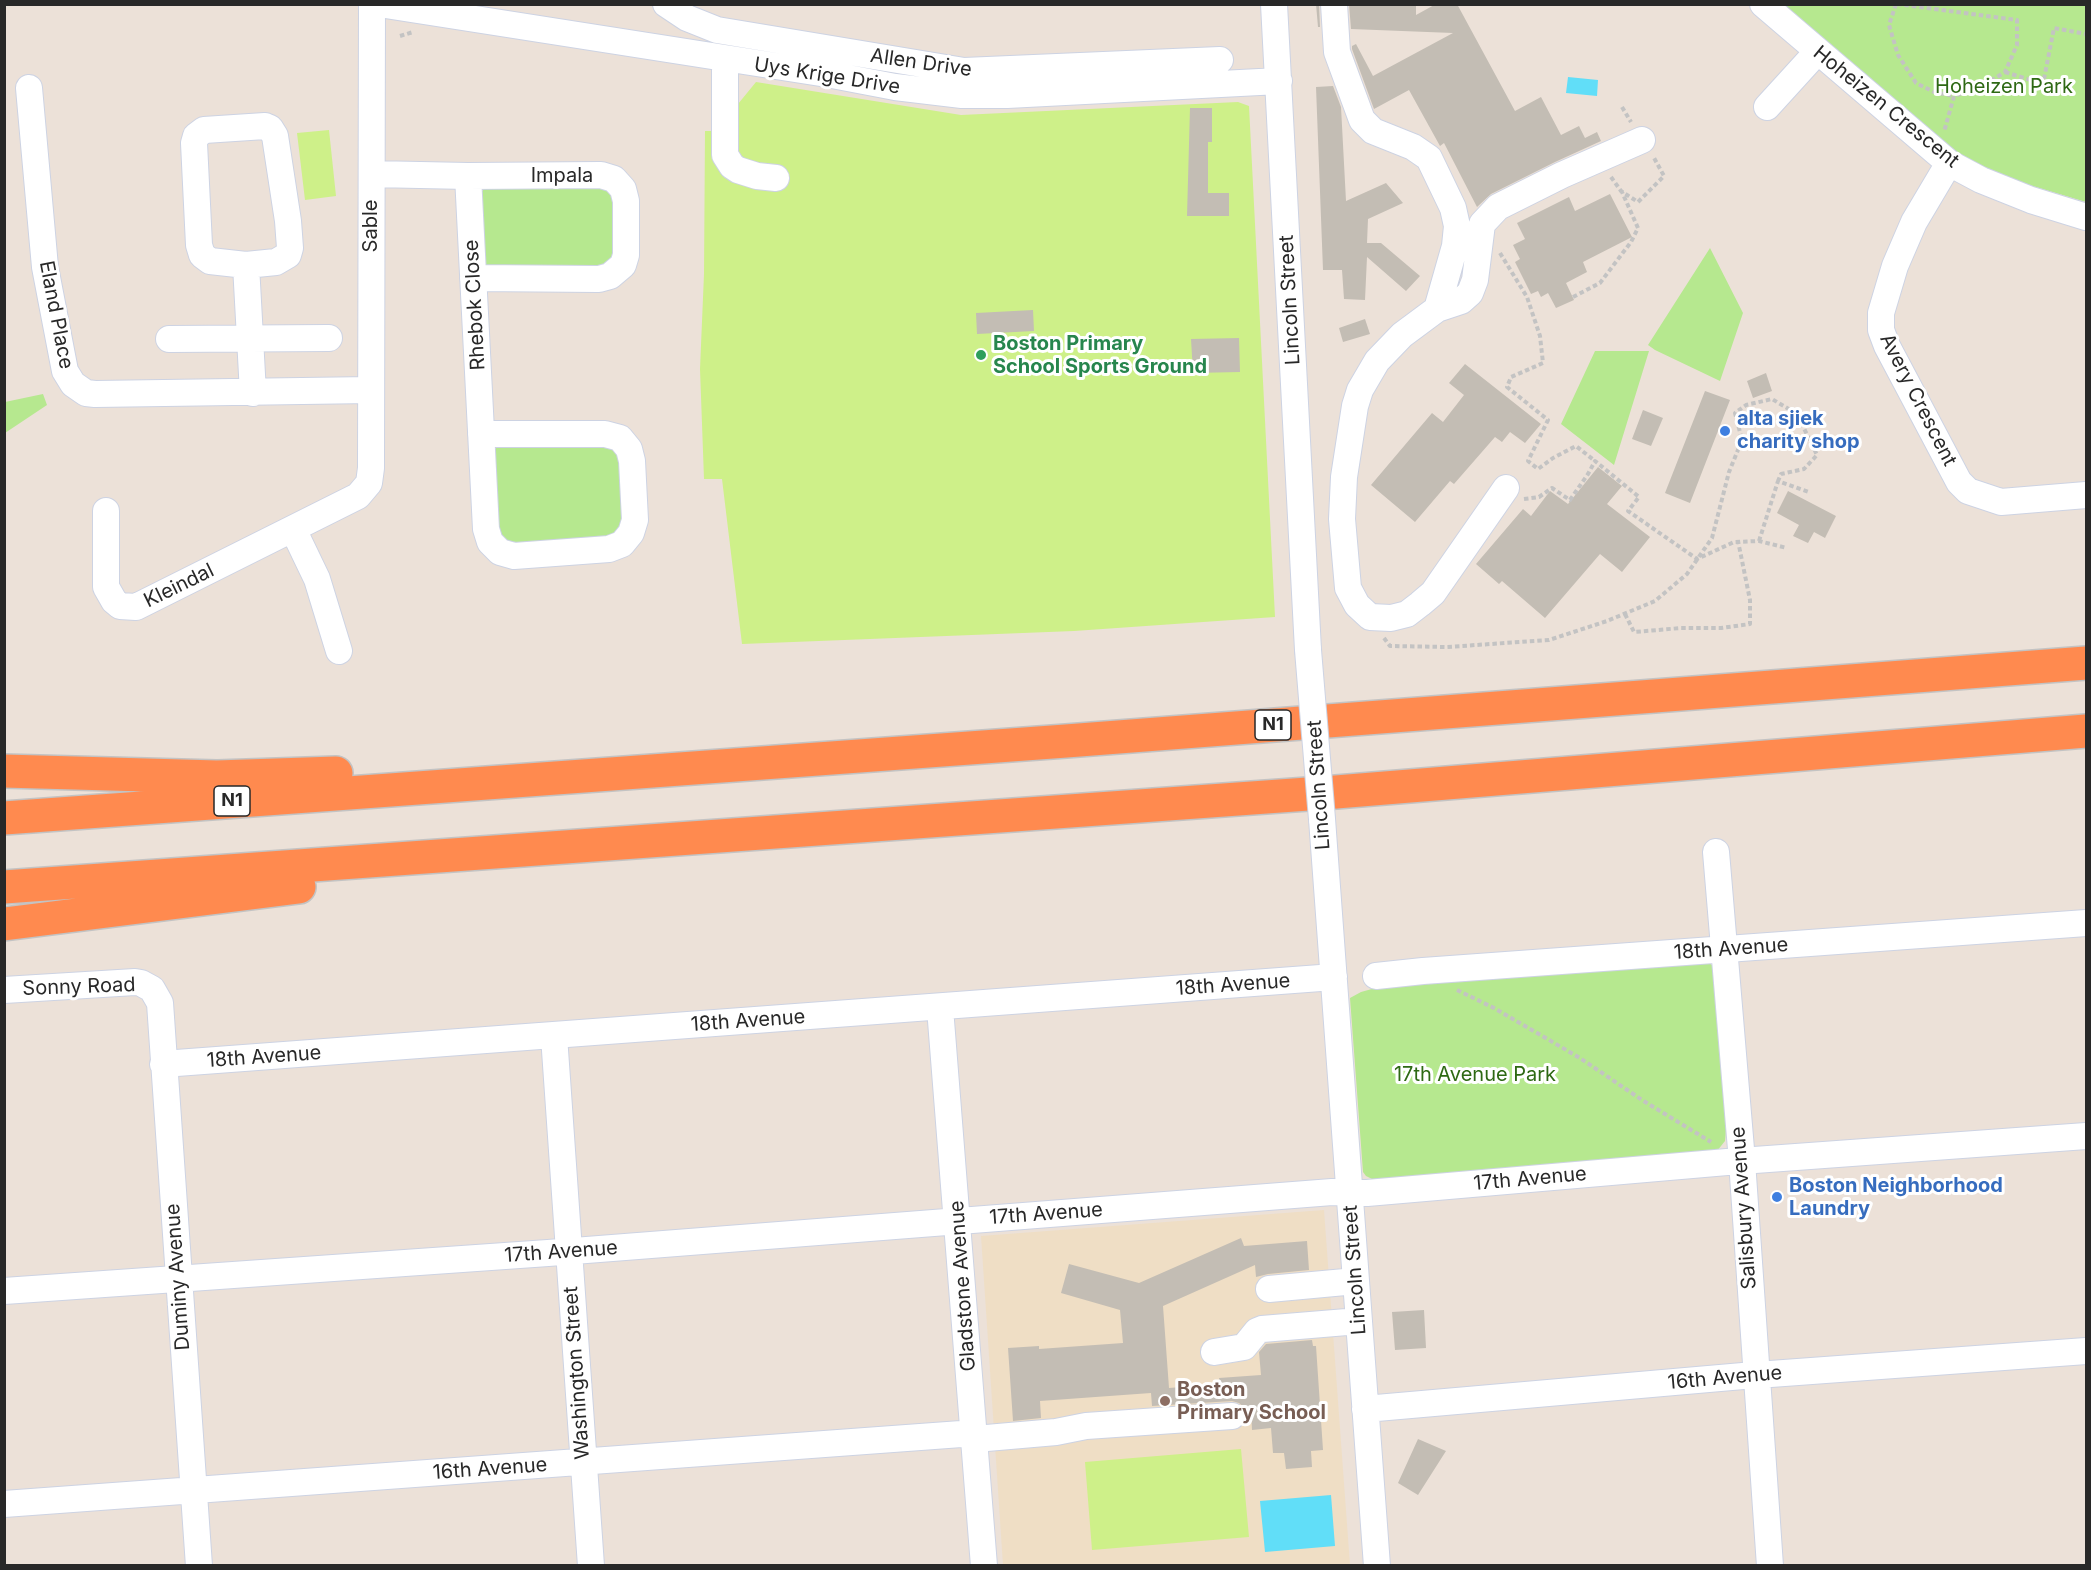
<!DOCTYPE html>
<style>
body{margin:0}
#map{position:relative;width:2091px;height:1570px;overflow:hidden;background:#ece1d8;font-family:Inter,sans-serif}
canvas{display:block}
.frame{position:absolute;inset:0;border:6px solid #282828;pointer-events:none}
</style>
<div id="map">
<canvas width="2091" height="1570"></canvas>
<div class="frame"></div>
</div>
<script>
const ctx = document.querySelector('canvas').getContext('2d');
ctx.lineJoin = 'round';
function fill(path, color) { ctx.fillStyle = color; ctx.fill(path, 'evenodd'); }
const shape = rows => new Path2D(rows.map(r => 'M' + r).join(''));
function strokePath(path, color, width, dash) { ctx.strokeStyle = color; ctx.lineWidth = width; ctx.lineCap = dash ? 'butt' : 'round'; ctx.setLineDash(dash || []); ctx.stroke(path); }
function drawText(font, color, halo, rows, align = 'center') {
  ctx.font = font + ' Inter,sans-serif'; ctx.lineWidth = 6; ctx.setLineDash([]); ctx.textBaseline = 'middle'; ctx.strokeStyle = halo; ctx.fillStyle = color; for (const [text, x, y, turn = 0] of rows) {
    ctx.save(); ctx.translate(x, y); ctx.rotate((+turn || 0) * Math.PI / 180); ctx.textAlign = isNaN(turn) ? turn : align; if (halo) ctx.strokeText(text, 0, 0); ctx.fillText(text, 0, 0); ctx.restore();
  }
}
fill(shape([
 [1324,1210,1350,1565,1003,1565,981,1236]
]), '#efdec5');
fill(shape([
 [1784,5,2086,5,2086,202,2002,177,1971,163,1932,136],
 [602,183,613,189,618,252,609,268,486,265,482,260,480,194,484,189],
 [1710,248,1743,313,1720,381,1655,350,1648,345],
 [1595,351,1649,351,1614,465,1561,424],
 [43,394,47,405,5,433,5,402],
 [604,442,618,448,626,520,621,535,511,548,498,540,492,453,499,445],
 [1707,961,1714,967,1716,972,1726,1130,1725,1141,1717,1151,1374,1180,1366,1176,1363,1172,1350,998,1361,992,1379,987]
]), '#b6e88f');
fill(shape([
 [756,82,961,115,1238,102,1249,106,1275,617,1074,631,742,644,722,479,704,479,700,369,704,274,705,131,738,131,738,104],
 [329,130,336,196,305,200,297,133],
 [1241,1449,1249,1537,1092,1550,1085,1462]
]), '#cef089');
fill(shape([
 [1568,77,1598,80,1597,96,1566,93],
 [1331,1495,1335,1546,1265,1552,1260,1501]
]), '#61def8');
fill(shape([
 [1316,4,1319,4,1320,27,1318,27],
 [1349,4,1416,4,1416,15,1436,4,1457,4,1515,111,1541,97,1561,135,1579,126,1585,138,1597,132,1601,141,1555,162,1491,194,1477,207,1444,143,1440,146,1409,90,1374,109,1352,49,1352,46,1356,44,1373,76,1453,33,1351,29],
 [1333,86,1341,107,1346,201,1386,183,1403,203,1368,219,1367,243,1381,243,1420,276,1406,291,1367,257,1365,300,1344,299,1342,270,1323,270,1316,87],
 [1190,108,1212,108,1212,142,1208,142,1208,193,1229,193,1229,216,1187,216],
 [1610,194,1632,237,1583,262,1587,272,1566,283,1574,300,1556,308,1548,293,1541,297,1538,291,1531,294,1515,262,1520,259,1513,245,1525,239,1517,223,1569,197,1575,211],
 [1033,310,1034,331,977,334,976,313],
 [1365,319,1370,334,1343,342,1339,328],
 [1239,338,1240,372,1193,373,1191,339],
 [1465,364,1541,424,1525,443,1510,432,1502,442,1495,437,1454,484,1450,481,1415,522,1371,485,1432,413,1443,422,1464,395,1449,383],
 [1766,373,1772,391,1753,398,1747,381],
 [1705,391,1730,400,1690,503,1665,493],
 [1643,410,1663,418,1651,446,1632,439],
 [1598,467,1622,486,1607,504,1650,537,1622,572,1600,554,1545,618,1502,581,1499,584,1476,564,1523,509,1531,516,1550,491,1568,504],
 [1788,491,1836,516,1825,538,1814,532,1808,543,1793,536,1799,525,1777,513],
 [1241,1238,1244,1246,1307,1241,1309,1270,1268,1274,1256,1277,1255,1265,1163,1306,1169,1388,1220,1384,1219,1378,1261,1375,1259,1352,1266,1344,1312,1340,1313,1346,1316,1346,1323,1450,1311,1451,1312,1467,1286,1469,1284,1453,1273,1453,1271,1428,1252,1430,1251,1408,1245,1408,1239,1403,1232,1401,1152,1406,1151,1393,1040,1401,1041,1418,1013,1421,1008,1348,1039,1346,1039,1349,1123,1343,1120,1310,1061,1293,1069,1264,1139,1283],
 [1424,1310,1426,1348,1395,1350,1392,1312],
 [1418,1439,1446,1451,1418,1495,1398,1483]
]), '#c3bdb4');
const minor = shape([
 [379,4,827,74,895,87,962,95,1007,95,1279,81],
 [666,4,687,18,717,30,964,71,1220,60],
 [1274,4,1308,650],
 [1334,4,1337,52,1362,120,1373,131,1413,147,1429,158,1453,208,1457,226,1455,246,1437,309,1461,301,1470,293,1475,280,1482,224,1498,207,1562,175,1642,140],
 [1763,4,1949,163,1981,180,2031,200,2086,217],
 [725,59,725,155,732,166,738,170,757,176,776,178],
 [29,88,45,267,65,371,73,384,86,393,95,394,371,390],
 [1767,107,1818,51],
 [265,126,270,128,275,136,288,221,290,248,288,255,276,262,246,265,210,261,202,255,199,245,194,143,196,136,204,130,265,126],
 [1949,163,1914,222,1895,266,1881,313,1881,330,1887,346,1959,482,1968,491,2001,502,2086,495],
 [372,174,468,176,601,175,614,179,623,189,626,201,626,255,623,265,610,276,599,279,473,278],
 [468,176,486,529,490,542,500,552,514,556,609,549,622,544,631,533,635,520,632,461,629,449,620,438,605,434,481,434],
 [246,265,253,393],
 [1437,309,1402,335,1377,361,1360,390,1355,406,1344,477,1342,519,1348,588,1357,605,1370,617,1391,618,1407,614,1420,604,1433,593,1506,488],
 [169,339,329,338],
 [106,511,106,587,114,601,120,606,136,607,358,496,369,483,371,468,372,4],
 [293,529,317,579,339,651],
 [1322,819,1377,1566],
 [1716,852,1742,1161,1770,1566],
 [1376,976,1423,971,2086,923],
 [4,990,135,982,141,983,152,989,160,1003,199,1566],
 [940,1008,984,1566],
 [554,1036,591,1566],
 [163,1064,1334,977],
 [1269,1289,1356,1281],
 [4,1291,548,1253,1332,1192,1367,1193,1727,1162,2086,1136],
 [1214,1352,1244,1347,1257,1331,1262,1329,1359,1321],
 [1365,1409,1743,1376,2086,1351],
 [975,1439,1056,1432,1086,1426,1232,1416],
 [4,1504,975,1433]
]);
const highway = shape([
 [4,771,217,777,336,773],
 [4,818,1066,741,2086,663],
 [4,887,1336,792,2086,731],
 [4,924,299,887]
]);
strokePath(minor, '#cdd3e3', 28);
strokePath(highway, '#c3c3c3', 36);
strokePath(shape([
 [1896,4,1889,25,1898,55,1916,83,1934,92,1954,96],
 [1897,4,2017,20,2017,45,2005,72,1984,85,1954,96,1944,132],
 [400,36,413,32],
 [2005,72,2043,84,2054,28,2086,34],
 [1622,107,1631,122],
 [1611,177,1621,191,1638,202,1664,176,1653,156],
 [1500,253,1527,297,1540,336,1543,363,1511,377,1507,387,1548,420,1528,461,1538,469,1553,458,1576,446,1595,461],
 [1573,297,1600,283,1631,242,1638,228,1622,192],
 [1524,499,1539,497,1552,488,1570,500,1588,474,1595,461,1639,497,1628,511,1697,559,1734,542,1759,541,1787,548],
 [1759,541,1778,481,1809,492],
 [1625,614,1634,632,1681,628,1721,628,1750,624,1750,600,1738,541],
 [1384,638,1390,646,1447,647,1549,640,1607,621,1655,601,1687,574,1712,538,1729,472,1742,440,1735,413,1746,405,1772,399,1797,414,1817,455,1804,469,1781,474,1778,481],
 [1457,990,1494,1008,1580,1058,1642,1100,1711,1142]
]), '#c3c3c3', 4, [4.5, 3]);
strokePath(minor, '#fff', 26);
strokePath(highway, '#ff8a4f', 33);
const minorBridge = shape([
 [1308,650,1322,819]
]);
strokePath(minorBridge, '#cdd3e3', 28, []);
strokePath(minorBridge, '#fff', 26);
for (const [x, y, r, color] of [
 [981,355,6,"#2e9e5b"],
 [1725,431,6,"#3f7fe0"],
 [1777,1197,6,"#3f7fe0"],
 [1165,1401,6,"#8d6e63"]
]) { const dot = new Path2D(); dot.arc(x, y, r, 0, 2 * Math.PI); ctx.fillStyle = color; ctx.fill(dot); strokePath(dot, '#fff', 2); }
for (const [x, y, w] of [
 [1273,725,36],
 [232,801,36]
]) { const box = new Path2D(); box.roundRect(x - w / 2, y - 15, w, 30, 4.5); ctx.fillStyle = '#fff'; ctx.fill(box); strokePath(box, '#282828', 1.5); }
drawText('bold 18px', '#282828', null, [
 ["N1",1273,725],
 ["N1",232,801]
]);
drawText('20px', '#282828', '#fff', [
 ["Allen Drive",921,63,8],
 ["Uys Krige Drive",827,76,9],
 ["Hoheizen Crescent",1886,107,39],
 ["Impala",562,176],
 ["Sable",371,226,-90],
 ["Lincoln Street",1290,300,-93],
 ["Rhebok Close",475,305,-93],
 ["Eland Place",56,315,79],
 ["Avery Crescent",1918,400,63],
 ["Kleindal",179,586,-26],
 ["Lincoln Street",1319,785,-94],
 ["18th Avenue",1731,949,-4],
 ["18th Avenue",1233,985,-4],
 ["Sonny Road",79,987,-2],
 ["18th Avenue",748,1021,-4],
 ["18th Avenue",264,1057,-4],
 ["17th Avenue",1530,1179,-5],
 ["Salisbury Avenue",1744,1208,-94],
 ["17th Avenue",1046,1214,-4],
 ["17th Avenue",561,1252,-4],
 ["Lincoln Street",1355,1270,-94],
 ["Duminy Avenue",178,1277,-94],
 ["Gladstone Avenue",963,1286,-94],
 ["Washington Street",577,1373,-94],
 ["16th Avenue",1725,1378,-5],
 ["16th Avenue",490,1469,-4]
]);
drawText('20px', '#2e6914', '#fff', [
 ["Hoheizen Park",2004,87],
 ["17th Avenue Park",1475,1075]
]);
drawText('bold 20px', '#27864d', '#fff', [
 ["Boston Primary",993,344],
 ["School Sports Ground",993,367]
], 'left');
drawText('bold 20px', '#366cbe', '#fff', [
 ["alta sjiek",1737,419],
 ["charity shop",1737,442],
 ["Boston Neighborhood",1789,1186],
 ["Laundry",1789,1209]
], 'left');
drawText('bold 20px', '#785e54', '#fff', [
 ["Boston",1177,1390],
 ["Primary School",1177,1413]
], 'left');
</script>
